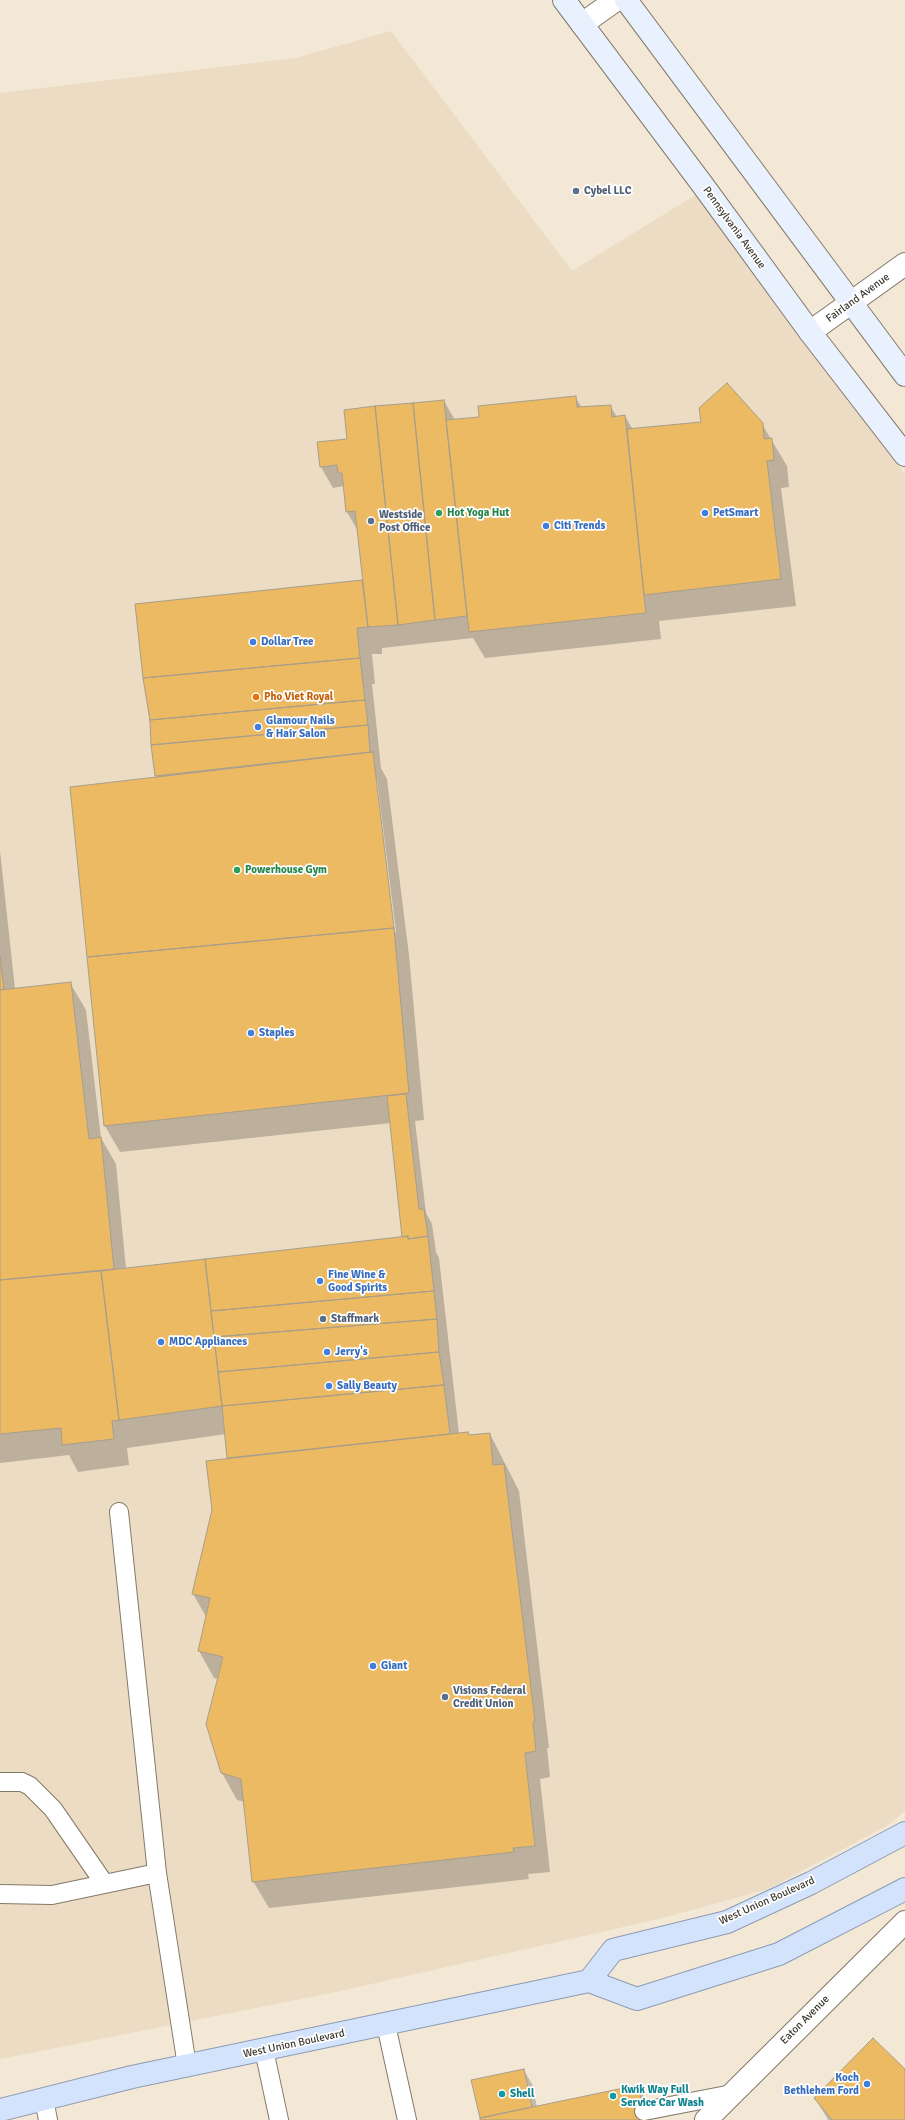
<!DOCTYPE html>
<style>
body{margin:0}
canvas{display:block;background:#f3e8d6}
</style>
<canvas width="905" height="2120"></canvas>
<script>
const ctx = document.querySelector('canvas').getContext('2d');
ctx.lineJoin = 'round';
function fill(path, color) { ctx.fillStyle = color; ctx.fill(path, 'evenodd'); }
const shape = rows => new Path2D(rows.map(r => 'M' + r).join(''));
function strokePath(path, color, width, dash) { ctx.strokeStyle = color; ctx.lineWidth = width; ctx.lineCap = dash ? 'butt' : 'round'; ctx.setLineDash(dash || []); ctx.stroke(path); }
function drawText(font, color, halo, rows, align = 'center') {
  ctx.font = font + ' Signika,sans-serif'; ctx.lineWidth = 3.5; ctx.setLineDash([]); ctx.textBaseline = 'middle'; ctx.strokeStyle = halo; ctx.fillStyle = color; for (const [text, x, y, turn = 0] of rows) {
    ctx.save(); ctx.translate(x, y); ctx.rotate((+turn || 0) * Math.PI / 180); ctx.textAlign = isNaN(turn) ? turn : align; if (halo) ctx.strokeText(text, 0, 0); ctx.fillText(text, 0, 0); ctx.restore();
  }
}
fill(shape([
 [391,31,572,271,697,194,905,474,905,1811,888,1825,768,1889,663,1918,336,1992,0,2059,0,93,296,58]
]), '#ebdcc3');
fill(shape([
 [575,397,582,408,610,406,617,417,625,416,633,430,762,424,787,466,789,487,781,488,796,606,659,621,661,639,485,658,473,638,382,648,382,654,372,654,375,684,372,684,381,768,387,779,409,955,424,1120,415,1121,426,1213,432,1224,436,1252,439,1258,459,1434,469,1436,490,1434,519,1491,549,1748,547,1748,550,1777,540,1779,550,1872,528,1874,529,1879,269,1908,253,1881,245,1802,237,1800,222,1773,219,1679,214,1678,199,1651,207,1618,193,1594,229,1459,226,1434,127,1448,129,1465,78,1472,69,1455,0,1463,0,851,15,989,70,983,86,1010,101,1138,116,1164,126,1269,404,1237,391,1123,120,1152,105,1126,157,778,144,679,361,581,364,586,358,531,347,512,344,486,333,488,321,467,318,443,348,440,444,401,455,420,480,418],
 [375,779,377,779,396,932,394,933],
 [524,2070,532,2084,537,2107,638,2086,650,2107,652,2120,481,2120,473,2081],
 [905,2071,905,2120,828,2120,815,2098]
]), '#0003');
const building = shape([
 [727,383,763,423,764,439,772,438,774,460,767,461,781,579,644,595,627,429,701,422,699,408,727,383],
 [576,396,577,407,611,405,612,417,625,415,646,613,469,632,446,420,479,417,478,406,576,396],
 [444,400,467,616,435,620,413,403,444,400],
 [413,403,435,620,398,625,375,406,413,403],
 [375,406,398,625,368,627,355,511,346,512,342,473,338,473,337,465,320,467,317,442,347,439,344,410,375,406],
 [362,580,368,627,357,628,360,658,143,678,135,604,362,580],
 [360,658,365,700,150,720,143,678,360,658],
 [365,700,368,725,151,745,150,720,365,700],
 [368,725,370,752,155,776,151,745,368,725],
 [373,752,394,928,87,957,70,787,373,752],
 [394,928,409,1093,104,1126,87,957,394,928],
 [0,956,4,989,0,990,0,956],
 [71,982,89,1139,101,1137,114,1269,0,1280,0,990,71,982],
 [406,1094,419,1209,424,1209,428,1236,408,1239,408,1236,402,1237,387,1096,406,1094],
 [408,1236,408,1239,428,1236,434,1291,211,1311,205,1259,408,1236],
 [205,1259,222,1406,119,1420,101,1271,205,1259],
 [101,1271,119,1420,112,1421,114,1439,62,1445,61,1428,0,1434,0,1280,101,1271],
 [434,1291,437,1319,214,1337,211,1311,434,1291],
 [437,1319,439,1352,218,1372,214,1337,437,1319],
 [439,1352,444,1385,222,1406,218,1372,439,1352],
 [444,1385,450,1434,227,1458,222,1406,444,1385],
 [468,1432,469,1435,490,1433,493,1465,504,1464,535,1721,533,1722,536,1751,525,1753,535,1846,513,1848,514,1852,252,1882,241,1779,221,1773,206,1724,223,1657,198,1651,210,1598,192,1594,212,1510,206,1461,468,1432],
 [873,2038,905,2069,905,2120,832,2120,814,2098,873,2038],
 [524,2069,532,2107,480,2118,471,2080,524,2069],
 [638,2085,646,2120,480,2120,480,2118,638,2085]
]);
fill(building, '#ebba63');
strokePath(building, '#a89e8d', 1);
const lane = shape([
 [119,1512,157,1873,187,2066],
 [0,1782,22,1782,30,1786,53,1809,104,1883],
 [0,1894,52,1895,157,1873],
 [386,2025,407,2120],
 [264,2050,279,2120],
 [44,2099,48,2120],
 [644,2111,732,2094]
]);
const street = shape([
 [582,24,616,0],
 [810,332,905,264],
 [706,2120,905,1922]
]);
const secondary = shape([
 [564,0,702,184,810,332,905,455],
 [626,0,905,375]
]);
const primary = shape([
 [589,1981,613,1950,727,1922,811,1883,905,1833],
 [0,2110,132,2077,589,1981,637,1999,779,1954,905,1889]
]);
strokePath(lane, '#837969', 20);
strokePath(street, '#837969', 24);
strokePath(secondary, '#837969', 24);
strokePath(primary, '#8d9bb4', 24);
strokePath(lane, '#fff', 18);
strokePath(street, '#fff', 22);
strokePath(secondary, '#eaf1fe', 22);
strokePath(primary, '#d4e3fc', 22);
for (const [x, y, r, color] of [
 [576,191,4,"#5c6f8a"],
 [439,513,4,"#2e9e5b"],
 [705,513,4,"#3f7fe0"],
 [371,521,4,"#5c6f8a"],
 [546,526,4,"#3f7fe0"],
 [253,642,4,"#3f7fe0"],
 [256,697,4,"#e8710a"],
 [258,727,4,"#3f7fe0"],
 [237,870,4,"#2e9e5b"],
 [251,1033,4,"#3f7fe0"],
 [320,1281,4,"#3f7fe0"],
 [323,1319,4,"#5c6f8a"],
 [161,1342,4,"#3f7fe0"],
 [327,1352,4,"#3f7fe0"],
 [329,1386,4,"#3f7fe0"],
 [373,1666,4,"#3f7fe0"],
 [445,1697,4,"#5c6f8a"],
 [867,2084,4,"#3f7fe0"],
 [502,2094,4,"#0f9aa8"],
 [613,2096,4,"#0f9aa8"]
]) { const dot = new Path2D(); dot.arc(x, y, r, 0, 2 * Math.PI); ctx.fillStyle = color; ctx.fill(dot); strokePath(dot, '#fff', 1.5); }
drawText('bold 11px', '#4e5e75', '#fff', [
 ["Cybel LLC",584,191],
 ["Westside",379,515],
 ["Post Office",379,528],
 ["Staffmark",331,1319],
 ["Visions Federal",453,1691],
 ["Credit Union",453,1704]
], 'left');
drawText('11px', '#3d3932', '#fff', [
 ["Pennsylvania Avenue",734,228,54],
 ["Fairland Avenue",858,298,-36],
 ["West Union Boulevard",767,1901,-24],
 ["Eaton Avenue",805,2020,-45],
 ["West Union Boulevard",294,2044,-12]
]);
drawText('bold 11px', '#27864d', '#fff', [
 ["Hot Yoga Hut",447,513],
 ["Powerhouse Gym",245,870]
], 'left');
drawText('bold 11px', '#366cbe', '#fff', [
 ["PetSmart",713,513],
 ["Citi Trends",554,526],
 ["Dollar Tree",261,642],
 ["Glamour Nails",266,721],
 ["& Hair Salon",266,734],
 ["Staples",259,1033],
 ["Fine Wine &",328,1275],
 ["Good Spirits",328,1288],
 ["MDC Appliances",169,1342],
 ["Jerry's",335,1352],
 ["Sally Beauty",337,1386],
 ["Giant",381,1666],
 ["Koch",859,2078,"right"],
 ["Bethlehem Ford",859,2091,"right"]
], 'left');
drawText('bold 11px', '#c56008', '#fff', [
 ["Pho Viet Royal",264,697]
], 'left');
drawText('bold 11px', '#0d838f', '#fff', [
 ["Kwik Way Full",621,2090],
 ["Service Car Wash",621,2103],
 ["Shell",510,2094]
], 'left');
</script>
